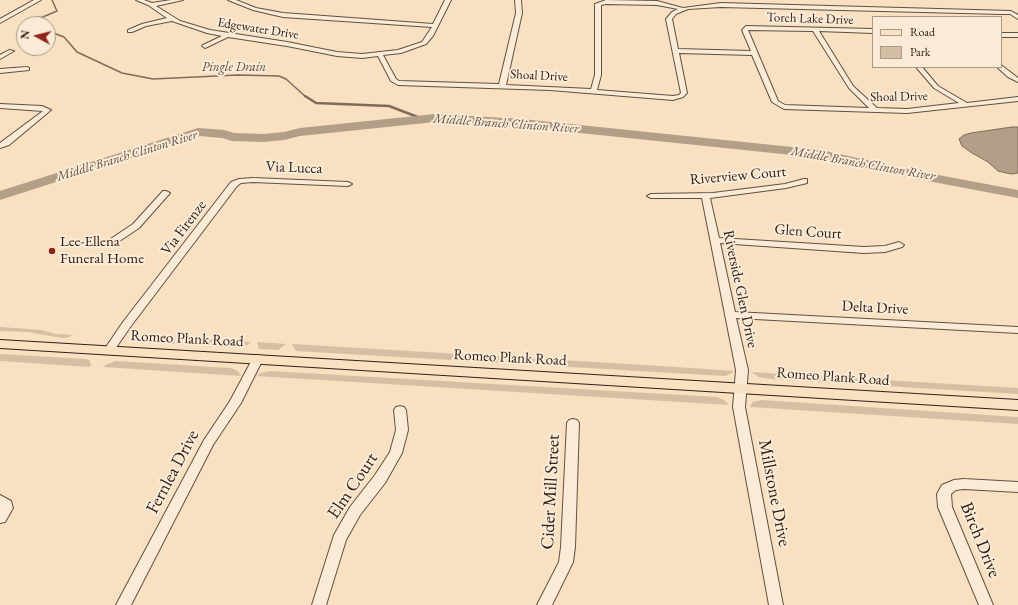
<!DOCTYPE html>
<style>
body{margin:0}
#map{position:relative;width:1018px;height:605px;overflow:hidden;background:#f8e0c1;font-family:"EB Garamond",serif}
canvas{display:block}
.legend{position:absolute;left:872px;top:16px;width:130px;height:52px;box-sizing:border-box;background:#faebd7;border:1px solid #a89a8b;margin:0;padding:5px 7px;list-style:none;font-size:12px;color:#2d2019}
.legend li{display:flex;align-items:center;gap:8px;height:20px}
.legend b{width:20px;border:1px solid #a89a8b}
.north{position:absolute;left:16px;top:16px;width:40px;height:40px;box-sizing:border-box;background:#faebd7;border:1px solid #a89a8b;border-radius:50%;rotate:277deg;font-size:11px;font-weight:700;line-height:16px;text-align:center;color:#2d2019}
.north::after{content:'';display:block;margin:auto;width:14px;height:18px;background:#8f2418;clip-path:polygon(50% 0,100% 100%,50% 72%,0 100%)}
</style>
<div id="map">
<canvas width="1018" height="605"></canvas>
<ul class="legend">
<li><b style="height:5px;background:#f8e0c1"></b>Road</li>
<li><b style="height:11px;background:#d5bfa4"></b>Park</li>
</ul>
<div class="north">N</div>
</div>
<script>
const ctx = document.querySelector('canvas').getContext('2d');
ctx.lineJoin = 'round';
function fill(path, color) { ctx.fillStyle = color; ctx.fill(path, 'evenodd'); }
const shape = rows => new Path2D(rows.map(r => 'M' + r).join(''));
function strokePath(path, color, width, dash) { ctx.strokeStyle = color; ctx.lineWidth = width; ctx.lineCap = dash ? 'butt' : 'round'; ctx.setLineDash(dash || []); ctx.stroke(path); }
function drawText(font, color, halo, rows, align = 'center') {
  ctx.font = font + ' "EB Garamond",serif'; ctx.lineWidth = 4; ctx.setLineDash([]); ctx.textBaseline = 'middle'; ctx.strokeStyle = halo; ctx.fillStyle = color; for (const [text, x, y, turn = 0] of rows) {
    ctx.save(); ctx.translate(x, y); ctx.rotate((+turn || 0) * Math.PI / 180); ctx.textAlign = isNaN(turn) ? turn : align; if (halo) ctx.strokeText(text, 0, 0); ctx.fillText(text, 0, 0); ctx.restore();
  }
}
fill(shape([
 [0,327,41,330,55,334,73,335,66,338,62,338,28,332,0,331],
 [153,339,184,342,207,339,251,342,243,348,157,343],
 [257,342,286,344,278,350,259,349],
 [292,344,662,366,734,371,728,375,724,376,296,351],
 [0,354,86,359,89,360,91,364,90,367,0,361],
 [116,361,231,368,238,371,241,376,103,367,107,364],
 [270,371,717,397,724,400,729,405,256,376,261,373],
 [751,372,1018,388,1018,394,770,379,759,377],
 [762,400,1018,417,1018,424,750,407,753,402]
]), '#d5bfa4');
const water = shape([
 [1012,127,1018,127,1018,173,1011,174,998,171,988,162,972,153,962,146,959,139,964,135,971,133,1012,127]
]);
fill(water, '#b39f88');
strokePath(water, '#7d6c5c', 1);
strokePath(shape([
 [26,24,57,11,52,0],
 [48,31,64,37,77,52,122,73,153,79,238,75,279,76,286,79,306,97]
]), '#7d6c5c', 1.5);
strokePath(shape([
 [305,96,316,103,389,106,423,119]
]), '#7d6c5c', 2.5);
fill(shape([
 [435,114,522,119,821,150,917,171,1018,190,1018,198,917,179,821,158,522,127,435,122,300,136,284,140,264,142,232,141,222,138,199,136,0,200,0,191,198,128,224,130,234,133,264,134,284,132,300,128,435,114]
]), '#b39f88');
const minor = shape([
 [34,0,41,0,0,23,0,19,34,0],
 [136,0,144,0,152,3,171,0,183,0,156,6,180,21,210,30,287,42,337,52,362,54,398,50,422,42,432,27,283,17,253,10,228,0,236,0,256,8,283,13,433,24,445,0,451,0,433,36,426,44,401,53,383,55,396,79,399,81,499,84,516,13,515,0,521,0,522,13,506,85,591,89,595,75,595,4,606,0,657,1,683,8,721,3,1011,11,1018,15,1018,19,1010,14,1002,14,721,7,688,9,676,14,672,19,678,49,751,51,742,30,746,26,873,29,873,33,819,31,853,86,877,108,907,109,959,103,934,88,916,67,922,67,938,86,967,103,1018,97,1018,101,907,113,784,109,772,102,752,55,679,53,687,93,683,97,673,100,550,90,398,85,391,81,378,56,362,58,337,56,287,46,228,37,205,48,202,46,203,45,222,36,207,33,172,21,146,26,132,32,128,32,128,30,142,24,167,18,148,5,136,0],
 [606,4,657,5,678,9,672,12,666,19,681,93,679,95,673,96,597,90,601,75,601,5,606,4],
 [748,30,813,31,849,88,869,108,785,105,778,101,748,30],
 [1001,33,1018,33,1018,37,1001,37,1001,33],
 [9,50,14,51,0,59,0,55,9,50],
 [1001,65,1018,78,1018,82,1008,77,997,67,1001,67,1001,65],
 [27,67,29,68,29,70,0,73,0,69,27,67],
 [0,104,42,106,51,110,9,145,0,148,0,143,43,111,0,108,0,104],
 [253,178,348,182,352,184,348,186,253,182,241,183,237,186,131,326,113,352,105,352,104,350,123,322,231,182,239,179,253,178],
 [804,179,807,179,807,183,786,188,710,198,719,238,864,247,885,246,899,242,904,245,902,247,885,252,864,253,720,243,735,312,1018,327,1018,333,736,318,748,370,745,407,783,605,769,605,733,407,736,370,702,198,651,198,647,196,651,194,713,193,785,184,804,179],
 [163,191,166,191,170,193,139,228,115,244,109,244,107,242,109,240,133,224,163,191],
 [258,355,262,356,263,359,241,403,213,445,131,605,116,605,204,440,230,401,254,356,258,355],
 [400,406,404,407,406,410,408,430,402,453,385,483,360,515,346,540,326,605,312,605,334,535,350,507,375,475,390,452,396,430,394,410,396,407,400,406],
 [573,419,577,420,579,423,575,547,573,562,552,605,537,605,559,562,561,547,567,423,569,420,573,419],
 [964,479,1018,482,1018,492,964,489,956,490,951,494,952,507,993,605,979,605,938,507,937,494,942,485,954,480,964,479],
 [0,495,11,501,13,508,5,522,0,523,0,495]
]);
const major = shape([
 [0,340,1018,400,1018,410,0,348,0,340]
]);
strokePath(minor, '#605043', 2);
strokePath(major, '#2d2019', 2);
fill(minor, '#faebd7');
fill(major, '#f8e0c1');
for (const [x, y, r, color] of [
 [52,251,4,"#8f2418"]
]) { const dot = new Path2D(); dot.arc(x, y, r, 0, 2 * Math.PI); ctx.fillStyle = color; ctx.fill(dot); strokePath(dot, '#faebd7', 1.5); }
drawText('13px', '#2d2019', '#faebd7', [
 ["Torch Lake Drive",810,19,2],
 ["Edgewater Drive",258,29,9],
 ["Shoal Drive",539,76,3],
 ["Shoal Drive",899,97,-1]
]);
drawText('italic 13px', '#5c4c40', '#faebd7', [
 ["Pingle Drain",234,67],
 ["Middle Branch Clinton River",506,124,4],
 ["Middle Branch Clinton River",127,156,-17],
 ["Middle Branch Clinton River",863,164,10]
]);
drawText('15px', '#2d2019', '#faebd7', [
 ["Via Lucca",294,168,2],
 ["Riverview Court",738,176,-5],
 ["Via Firenze",184,228,-53],
 ["Glen Court",808,232,4],
 ["Riverside Glen Drive",740,289,78],
 ["Delta Drive",875,308,3],
 ["Romeo Plank Road",187,339,3],
 ["Romeo Plank Road",510,358,3],
 ["Romeo Plank Road",833,377,4]
]);
drawText('15px', '#2d2019', '#faebd7', [
 ["Lee-Ellena",60,242],
 ["Funeral Home",60,259]
], 'left');
drawText('18px', '#2d2019', '#faebd7', [
 ["Fernlea Drive",173,472,-62],
 ["Elm Court",353,486,-56],
 ["Cider Mill Street",551,492,-87],
 ["Millstone Drive",774,493,79],
 ["Birch Drive",980,540,68]
]);
</script>
